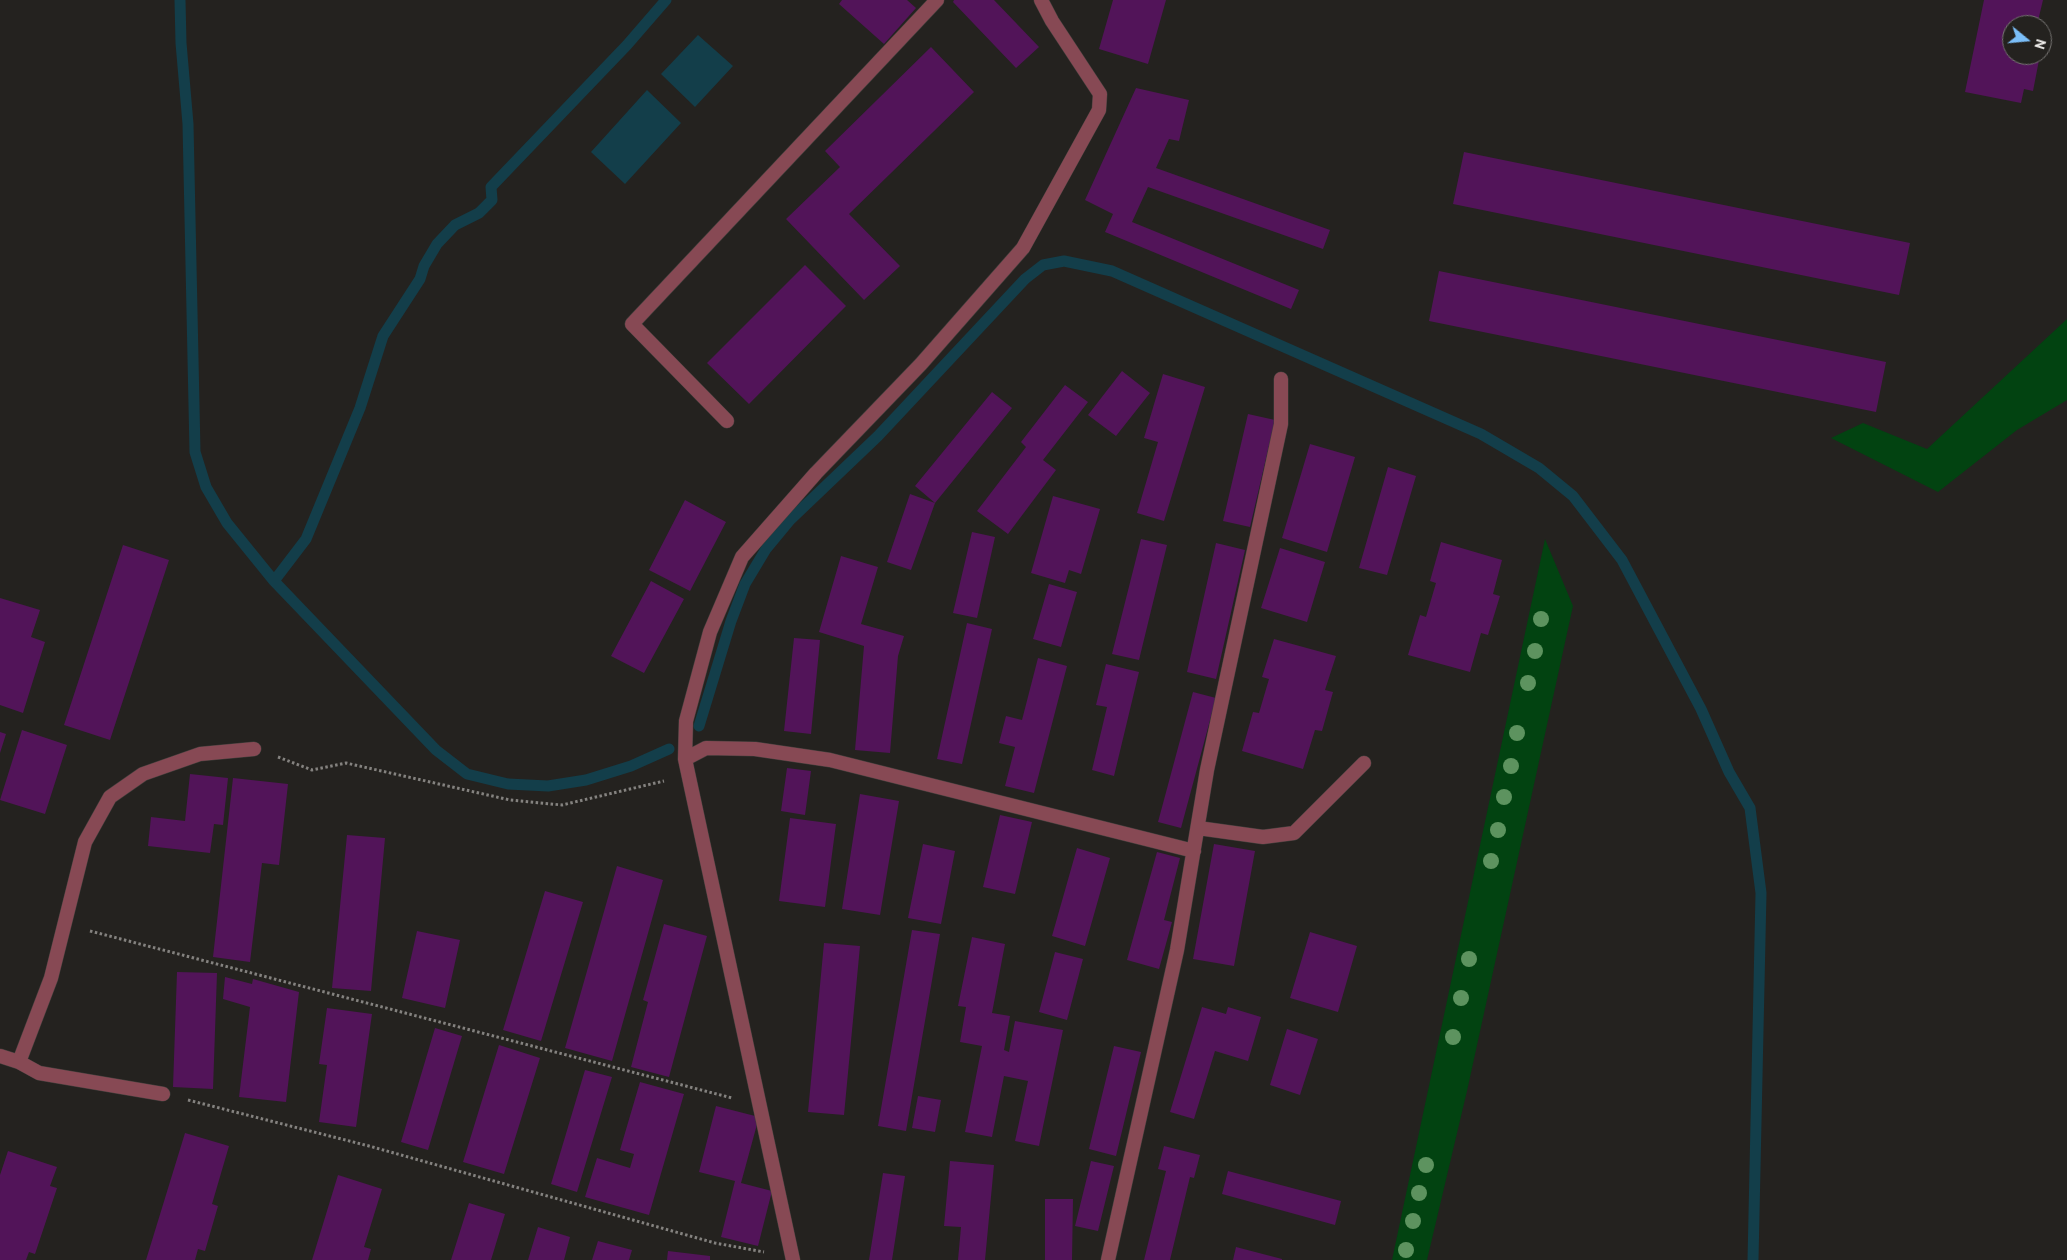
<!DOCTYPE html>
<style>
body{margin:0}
#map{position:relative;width:2067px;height:1260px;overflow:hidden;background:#24221f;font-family:"PT Sans",sans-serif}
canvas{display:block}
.north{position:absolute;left:2002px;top:15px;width:50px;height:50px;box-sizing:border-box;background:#24221f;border:1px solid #767472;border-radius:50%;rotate:107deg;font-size:14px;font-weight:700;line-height:20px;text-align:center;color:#f2f0ee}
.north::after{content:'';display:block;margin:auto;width:18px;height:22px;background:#7bbef8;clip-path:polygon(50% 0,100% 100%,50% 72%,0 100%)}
</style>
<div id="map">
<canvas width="2067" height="1260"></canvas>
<div class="north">N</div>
</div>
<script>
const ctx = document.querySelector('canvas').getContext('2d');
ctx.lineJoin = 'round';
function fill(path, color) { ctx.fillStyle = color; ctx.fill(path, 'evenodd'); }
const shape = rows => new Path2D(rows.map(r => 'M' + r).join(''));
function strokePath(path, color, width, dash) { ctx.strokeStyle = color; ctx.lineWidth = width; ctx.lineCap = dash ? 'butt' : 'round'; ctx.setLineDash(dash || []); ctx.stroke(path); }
fill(shape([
 [2067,319,2067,400,2017,430,1938,492,1831,438,1863,423,1927,449],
 [1545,539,1573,606,1467,1091,1427,1260,1392,1260]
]), '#024311');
fill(shape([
 [698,35,733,66,695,107,661,74],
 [647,90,681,123,625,184,591,152]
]), '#133e4a');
strokePath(shape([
 [180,0,181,43,188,124,195,452,206,487,227,523,274,581,436,750,467,774,508,784,548,786,586,780,631,766,669,749],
 [274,581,306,539,360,408,383,336,420,279,424,266,437,244,455,225,479,213,492,200,491,187,627,45,666,0],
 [699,726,731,621,745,584,766,549,790,520,878,436,1025,279,1043,265,1064,261,1112,271,1481,434,1539,468,1573,496,1622,560,1701,709,1729,772,1750,808,1761,893,1753,1260]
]), '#133e4a', 11);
fill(shape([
 [842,0,907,0,916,8,884,44,839,4],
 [954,0,994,0,1039,47,1016,68,953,2],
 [1113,0,1166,0,1148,64,1099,49],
 [1984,0,2043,0,2037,25,2012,25,2012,55,2040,55,2033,91,2024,89,2021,103,1965,92],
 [931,47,974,92,849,214,900,266,864,300,786,219,840,167,825,151],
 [1136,88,1189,100,1179,141,1169,139,1156,168,1330,230,1323,249,1148,187,1132,222,1299,290,1291,309,1105,232,1113,214,1085,200],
 [1464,152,1910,243,1899,295,1453,204],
 [805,265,846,306,749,404,707,363],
 [1439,271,1886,362,1876,412,1429,321],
 [1122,371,1150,393,1116,436,1088,415],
 [1163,374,1205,387,1164,521,1137,513,1158,442,1144,438],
 [1065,385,1088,402,1043,460,1056,470,1008,534,977,511,1026,447,1021,442],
 [992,392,1012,408,935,503,911,570,887,562,910,494,935,503,915,486],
 [1248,414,1275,420,1250,527,1223,521],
 [1310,444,1355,457,1327,552,1282,538],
 [1388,467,1416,476,1387,575,1359,568],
 [1053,496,1100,509,1081,574,1069,570,1065,583,1031,573],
 [685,500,726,522,690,591,649,570],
 [972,532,995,537,977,618,953,613],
 [1141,539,1167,545,1139,660,1112,654],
 [1441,542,1502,560,1493,594,1500,596,1488,635,1481,633,1470,672,1408,655,1420,615,1426,617,1436,583,1430,581],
 [1216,543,1245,550,1216,679,1187,672],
 [123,545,169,560,110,740,64,725],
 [1280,548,1325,562,1307,622,1261,608],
 [841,556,878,567,861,624,904,636,898,656,890,753,855,750,864,646,819,632],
 [651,581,684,599,644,673,611,656],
 [1049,584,1077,592,1061,647,1033,639],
 [0,598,40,610,31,637,45,642,23,713,0,705],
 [967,623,992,629,962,764,937,759],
 [794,638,820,640,811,734,784,731],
 [1274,639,1336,656,1325,690,1333,692,1322,731,1315,730,1303,769,1242,751,1253,712,1259,713,1269,679,1262,677],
 [1038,658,1067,666,1034,793,1005,786,1015,747,999,743,1006,716,1022,720],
 [1106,664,1139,672,1114,776,1092,770,1107,707,1096,705],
 [1193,692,1216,698,1181,828,1158,822],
 [22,730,67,745,45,814,0,800],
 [0,732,6,734,0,753],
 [787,768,811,771,805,815,781,811],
 [190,774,228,778,223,825,214,824,210,853,148,846,151,817,185,821],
 [233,778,288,784,279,865,262,863,250,962,213,957],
 [860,794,899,801,880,915,842,909],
 [1000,815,1032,822,1015,894,983,887],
 [790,818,836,824,825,907,779,901],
 [347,835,385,838,371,991,332,988],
 [923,844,955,851,941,924,908,918],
 [1214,844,1255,851,1234,966,1193,959],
 [1077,848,1110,858,1085,946,1052,936],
 [1157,852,1180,858,1164,920,1172,922,1159,969,1127,960],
 [617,866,663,880,612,1061,565,1048],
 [545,891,583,902,541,1041,503,1030],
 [664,924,707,936,669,1077,631,1067,648,1002,643,1000],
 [912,930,940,934,906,1131,878,1126],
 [417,931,460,940,445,1008,402,998],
 [1310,932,1357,946,1338,1012,1290,998],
 [972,937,1005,944,992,1013,1010,1016,1004,1050,1009,1052,1015,1021,1063,1030,1039,1146,1015,1141,1028,1081,1004,1076,992,1137,965,1132,982,1046,960,1042,966,1007,958,1006],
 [824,943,860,946,844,1115,808,1112],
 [1055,952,1083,959,1067,1020,1039,1012],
 [177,972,217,973,213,1089,173,1087],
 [225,977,252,984,253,979,299,992,286,1102,239,1097,250,1007,223,999],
 [1202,1007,1226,1014,1228,1007,1261,1017,1248,1061,1215,1051,1194,1119,1170,1112],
 [327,1008,372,1014,356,1127,319,1122,327,1065,319,1064],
 [435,1028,462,1036,428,1150,401,1142],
 [1287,1029,1318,1039,1300,1095,1270,1085],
 [499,1045,540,1058,504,1174,463,1162],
 [1114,1046,1141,1052,1116,1156,1089,1149],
 [585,1070,612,1077,577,1192,551,1184],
 [640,1082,684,1094,649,1215,585,1197,597,1158,630,1168,634,1154,620,1150],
 [918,1096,941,1100,935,1132,912,1128],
 [716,1106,759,1117,741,1183,772,1191,758,1246,721,1237,735,1181,699,1172],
 [185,1133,229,1146,212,1204,218,1206,205,1251,198,1249,195,1260,146,1260],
 [1164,1146,1200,1155,1194,1178,1190,1177,1170,1260,1144,1260,1166,1171,1158,1169],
 [8,1151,57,1167,50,1186,57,1188,35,1254,29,1252,26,1260,0,1260,0,1175],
 [950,1161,994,1165,985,1260,958,1260,961,1227,944,1226],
 [1091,1161,1114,1166,1098,1231,1075,1226],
 [1228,1171,1341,1201,1335,1225,1222,1194],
 [883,1173,905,1176,892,1260,869,1260],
 [338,1175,382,1189,364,1247,371,1249,368,1260,312,1260],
 [1045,1199,1073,1199,1072,1260,1045,1260],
 [469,1203,505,1214,491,1260,451,1260],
 [538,1227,570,1237,564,1260,528,1260],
 [598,1241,632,1250,629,1260,592,1260],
 [1236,1247,1282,1259,1282,1260,1233,1260],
 [668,1251,710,1256,710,1260,667,1260]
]), '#521459');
const service = shape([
 [727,421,632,324,937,0]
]);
const minor = shape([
 [685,759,706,748,755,749,830,760,1194,851],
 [1198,828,1263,837,1294,833,1364,763],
 [0,1056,19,1062,39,1073,163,1094],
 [19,1062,51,978,85,842,110,797,143,774,200,754,254,749],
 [793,1260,685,759,686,721,710,632,742,557,816,473,921,364,1023,248,1099,110,1100,94,1052,21,1041,0],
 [1108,1260,1177,950,1207,770,1281,424,1281,379]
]);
strokePath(service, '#413f3c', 15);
strokePath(minor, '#413f3c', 15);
strokePath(shape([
 [278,757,312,770,346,763,510,800,562,805,664,781],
 [90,931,732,1098],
 [188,1100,369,1146,715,1243,764,1252]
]), '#84827f', 3, [2.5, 2.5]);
strokePath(service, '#874954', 14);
strokePath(minor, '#874954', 14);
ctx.fillStyle = '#5d935f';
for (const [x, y] of [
 [1541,619],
 [1535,651],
 [1528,683],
 [1517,733],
 [1511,766],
 [1504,797],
 [1498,830],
 [1491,861],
 [1469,959],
 [1461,998],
 [1453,1037],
 [1426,1165],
 [1419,1193],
 [1413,1221],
 [1406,1250]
]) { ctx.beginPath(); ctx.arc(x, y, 8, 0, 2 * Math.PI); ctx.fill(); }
</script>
